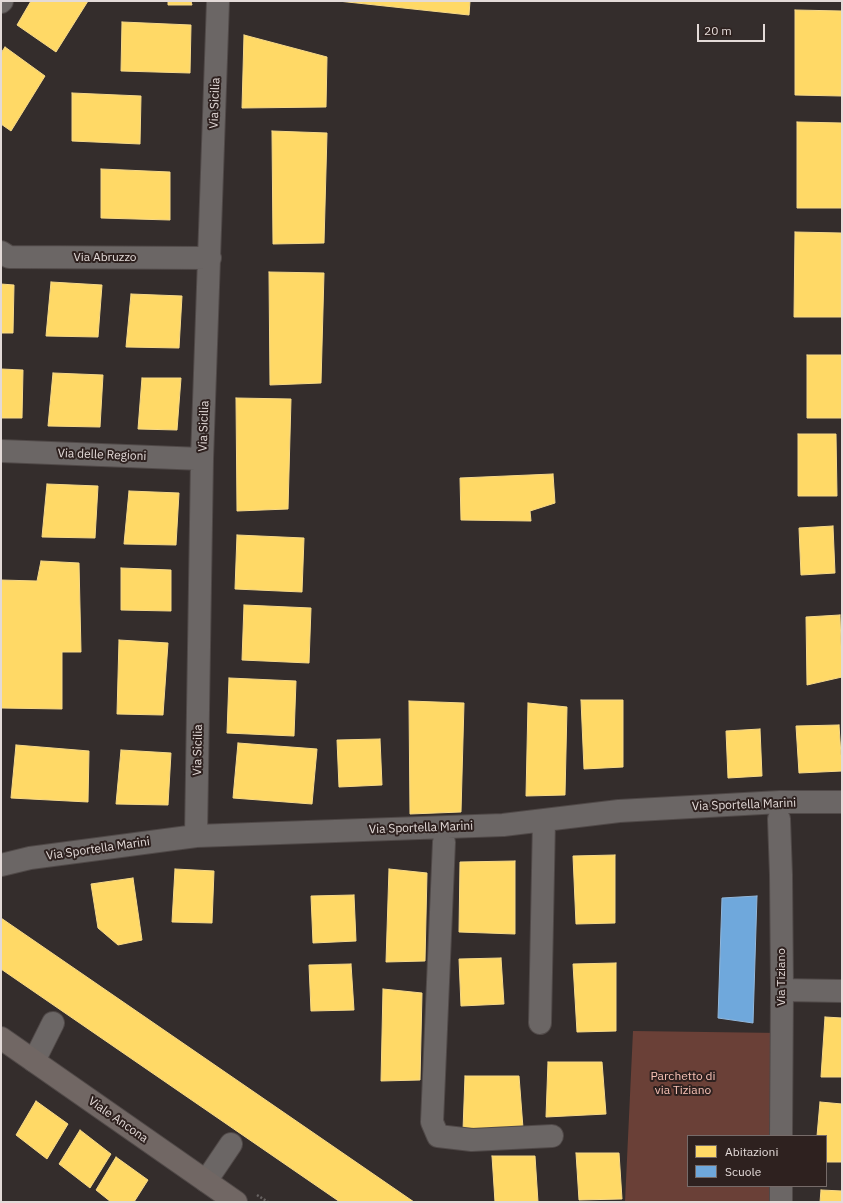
<!DOCTYPE html>
<style>
body{margin:0}
#map{position:relative;width:843px;height:1203px;overflow:hidden;background:#342d2c;font-family:"IBM Plex Sans",sans-serif}
canvas{display:block}
.frame{position:absolute;inset:0;border:2px solid #e3dad8;pointer-events:none}
.legend{position:absolute;left:687px;top:1135px;width:140px;height:52px;box-sizing:border-box;background:#2e211f;border:1px solid #766b69;margin:0;padding:5px 7px;list-style:none;font-size:12px;color:#e3dad8}
.legend li{display:flex;align-items:center;gap:8px;height:20px}
.legend b{width:20px;border:1px solid #766b69}
.scale{position:absolute;left:697px;top:24px;width:68px;height:18px;box-sizing:border-box;border:2px solid #e3dad8;border-top:0;padding-left:5px;font-size:12px;line-height:14px;white-space:nowrap;color:#e3dad8;-webkit-text-stroke:3px #2e211f;paint-order:stroke}
</style>
<div id="map">
<canvas width="843" height="1203"></canvas>
<div class="frame"></div>
<ul class="legend">
<li><b style="height:11px;background:#ffd966"></b>Abitazioni</li>
<li><b style="height:11px;background:#6fa8dc"></b>Scuole</li>
</ul>
<div class="scale">20 m</div>
</div>
<script>
const ctx = document.querySelector('canvas').getContext('2d');
ctx.lineJoin = 'round';
function fill(path, color) { ctx.fillStyle = color; ctx.fill(path, 'evenodd'); }
const shape = rows => new Path2D(rows.map(r => 'M' + r).join(''));
function strokePath(path, color, width, dash) { ctx.strokeStyle = color; ctx.lineWidth = width; ctx.lineCap = dash ? 'butt' : 'round'; ctx.setLineDash(dash || []); ctx.stroke(path); }
function drawText(font, color, halo, rows, align = 'center') {
  ctx.font = font + ' "IBM Plex Sans",sans-serif'; ctx.lineWidth = 4; ctx.setLineDash([]); ctx.textBaseline = 'middle'; ctx.strokeStyle = halo; ctx.fillStyle = color; for (const [text, x, y, turn = 0] of rows) {
    ctx.save(); ctx.translate(x, y); ctx.rotate((+turn || 0) * Math.PI / 180); ctx.textAlign = isNaN(turn) ? turn : align; if (halo) ctx.strokeText(text, 0, 0); ctx.fillText(text, 0, 0); ctx.restore();
  }
}
fill(shape([
 [633,1031,780,1033,776,1136,688,1136,688,1186,774,1186,774,1202,625,1202]
]), '#6a4037');
const homes = shape([
 [31,1,88,1,56,52,17,25,31,1],
 [168,1,191,1,192,5,168,5,168,1],
 [338,1,470,1,469,15,338,1],
 [795,10,842,11,841,96,795,95,795,10],
 [122,22,191,25,190,73,121,71,122,22],
 [244,35,327,57,326,107,242,108,244,35],
 [5,47,45,76,11,131,1,124,1,53,5,47],
 [72,93,141,96,140,144,72,141,72,93],
 [797,122,842,123,842,208,797,208,797,122],
 [272,131,327,133,324,243,273,244,272,131],
 [101,169,170,172,170,220,101,218,101,169],
 [795,232,841,233,841,317,794,317,795,232],
 [269,272,324,273,321,383,270,385,269,272],
 [51,282,102,285,98,337,46,336,51,282],
 [1,284,14,285,13,333,1,333,1,284],
 [131,294,182,296,179,348,126,347,131,294],
 [807,355,842,355,842,418,807,418,807,355],
 [1,369,23,370,22,418,1,418,1,369],
 [53,373,103,375,100,427,48,426,53,373],
 [142,378,181,378,177,430,138,429,142,378],
 [236,398,291,399,288,509,237,511,236,398],
 [798,434,836,434,837,496,798,496,798,434],
 [553,474,555,503,530,511,531,521,461,520,460,478,553,474],
 [47,484,98,486,95,538,42,537,47,484],
 [129,491,179,493,176,545,124,544,129,491],
 [833,526,835,573,801,575,799,528,833,526],
 [237,535,304,538,302,592,235,589,237,535],
 [41,561,79,563,81,652,62,652,62,709,1,708,1,580,37,581,41,561],
 [121,568,171,570,171,611,121,610,121,568],
 [244,605,311,608,309,663,242,660,244,605],
 [840,615,842,677,807,685,806,617,840,615],
 [119,640,168,643,163,715,117,714,119,640],
 [229,678,296,681,294,736,227,733,229,678],
 [581,700,623,700,623,767,584,769,581,700],
 [409,701,464,703,461,812,410,814,409,701],
 [528,703,567,707,565,795,526,796,528,703],
 [839,725,842,771,799,773,796,726,839,725],
 [760,729,762,776,728,778,726,731,760,729],
 [380,739,382,785,339,787,337,740,380,739],
 [238,743,317,749,312,804,233,798,238,743],
 [16,745,89,751,88,802,11,798,16,745],
 [121,750,171,753,168,805,116,804,121,750],
 [615,855,615,923,576,924,573,856,615,855],
 [515,861,515,934,459,932,460,862,515,861],
 [175,869,214,871,212,923,172,922,175,869],
 [389,869,427,873,425,961,386,962,389,869],
 [133,878,142,940,118,945,98,928,91,884,133,878],
 [354,895,356,941,313,943,311,896,354,895],
 [1,918,414,1202,340,1202,1,969,1,918],
 [501,958,504,1004,461,1006,459,959,501,958],
 [616,963,616,1031,577,1032,573,964,616,963],
 [351,964,354,1010,311,1011,309,965,351,964],
 [383,989,422,993,420,1080,381,1081,383,989],
 [825,1017,842,1018,842,1077,821,1077,825,1017],
 [548,1062,602,1062,606,1114,546,1117,548,1062],
 [465,1076,519,1076,523,1128,463,1130,465,1076],
 [36,1101,68,1124,47,1159,16,1135,36,1101],
 [820,1102,842,1104,842,1162,826,1162,826,1136,817,1136,820,1102],
 [80,1130,111,1154,90,1188,59,1164,80,1130],
 [576,1153,619,1153,622,1199,579,1200,576,1153],
 [492,1156,535,1156,538,1202,495,1202,492,1156],
 [116,1157,148,1180,134,1202,111,1202,96,1190,116,1157],
 [821,1190,842,1191,842,1202,820,1202,821,1190]
]);
fill(homes, '#ffd966');
strokePath(homes, '#f7d988', 1);
const schools = shape([
 [757,896,753,1023,718,1018,722,898,757,896]
]);
fill(schools, '#6fa8dc');
strokePath(schools, '#92b7db', 1);
const minor = shape([
 [1,2,2,1],
 [1,252,9,257,210,258],
 [1,451,202,459],
 [779,819,781,875,782,990,781,1136],
 [196,836,202,459,218,1],
 [444,842,432,1122,438,1136,472,1140,552,1136],
 [1,865,30,858,196,836,503,825,619,811,780,802,842,802],
 [782,990,842,991],
 [540,1023,544,820],
 [34,1061,53,1023],
 [206,1181,231,1144],
 [781,1202,781,1186]
]);
const major = shape([
 [1,1038,236,1202]
]);
strokePath(minor, '#504948', 24);
strokePath(major, '#504948', 24);
strokePath(shape([
 [257,1195,268,1202]
]), '#686362', 2.5, [2, 2]);
strokePath(minor, '#6b6665', 22);
strokePath(major, '#716764', 22);
drawText('12px', '#e3dad8', '#2e211f', [
 ["Via Sicilia",215,103,-88],
 ["Via Abruzzo",105,258],
 ["Via Sicilia",204,426,-88],
 ["Via delle Regioni",102,455,2],
 ["Via Sicilia",198,750,-89],
 ["Via Sportella Marini",744,805,-2],
 ["Via Sportella Marini",421,828,-2],
 ["Via Sportella Marini",98,849,-8],
 ["Via Tiziano",782,977,-90],
 ["Viale Ancona",118,1120,35]
]);
drawText('12px', '#f7c2b6', '#2e211f', [
 ["Parchetto di",683,1077],
 ["via Tiziano",683,1091]
]);
</script>
